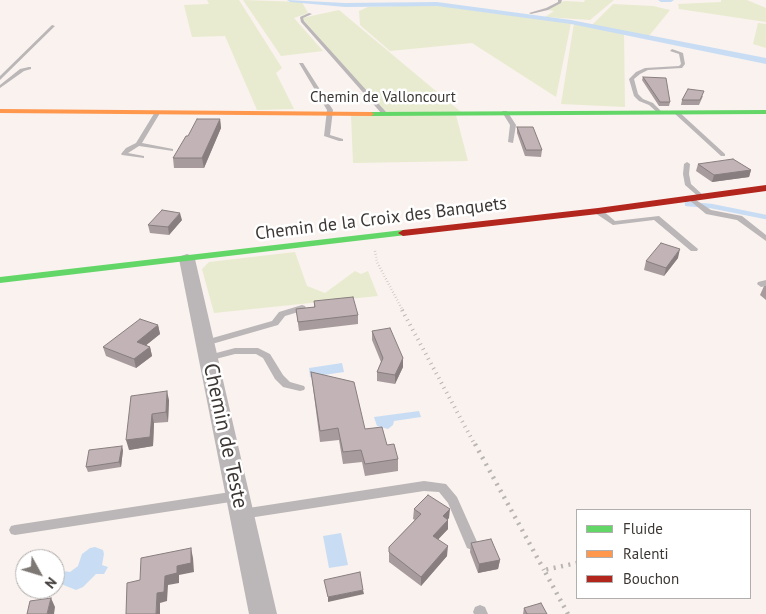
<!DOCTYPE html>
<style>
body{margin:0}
#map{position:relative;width:766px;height:614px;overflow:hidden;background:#faf2ee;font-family:"PT Sans",sans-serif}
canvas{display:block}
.legend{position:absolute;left:576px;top:509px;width:175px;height:90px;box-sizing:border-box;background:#fff;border:1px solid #b1afae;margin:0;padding:6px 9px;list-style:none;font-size:15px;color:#3c3734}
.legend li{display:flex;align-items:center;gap:10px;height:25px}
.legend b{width:25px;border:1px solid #b1afae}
.north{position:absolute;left:15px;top:549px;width:50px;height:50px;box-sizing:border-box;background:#fff;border:1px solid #b1afae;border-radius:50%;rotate:129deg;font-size:14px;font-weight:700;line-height:20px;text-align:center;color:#3c3734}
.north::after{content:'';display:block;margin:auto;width:18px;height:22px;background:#7e7875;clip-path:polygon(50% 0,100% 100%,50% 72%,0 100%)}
</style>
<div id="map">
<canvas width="766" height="614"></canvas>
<ul class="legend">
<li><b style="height:6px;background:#63d668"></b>Fluide</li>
<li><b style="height:6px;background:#ff974d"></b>Ralenti</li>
<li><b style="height:6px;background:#b3261e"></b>Bouchon</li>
</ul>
<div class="north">N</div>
</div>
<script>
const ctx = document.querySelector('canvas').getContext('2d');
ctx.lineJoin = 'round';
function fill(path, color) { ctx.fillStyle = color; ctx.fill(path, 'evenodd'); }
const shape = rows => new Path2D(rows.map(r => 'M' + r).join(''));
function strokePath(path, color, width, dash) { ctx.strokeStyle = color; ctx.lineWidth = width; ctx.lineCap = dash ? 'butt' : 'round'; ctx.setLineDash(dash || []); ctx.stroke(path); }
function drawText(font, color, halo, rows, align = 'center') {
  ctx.font = font + ' "PT Sans",sans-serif'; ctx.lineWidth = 5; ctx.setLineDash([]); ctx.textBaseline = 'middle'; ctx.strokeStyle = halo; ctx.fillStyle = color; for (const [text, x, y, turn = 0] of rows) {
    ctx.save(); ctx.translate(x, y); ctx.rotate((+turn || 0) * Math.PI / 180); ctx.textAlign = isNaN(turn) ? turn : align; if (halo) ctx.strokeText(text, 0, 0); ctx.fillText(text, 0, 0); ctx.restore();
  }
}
fill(shape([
 [207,0,239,0,282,68,276,73,294,109,257,110,225,36,192,37,184,5,209,4],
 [243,0,302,2,308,13,294,18,323,51,281,56],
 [585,0,614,0,590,20,545,17,554,11,548,10,564,1,584,2],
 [721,0,747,0,766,8,766,22,679,9,678,4,721,2],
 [613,4,653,6,670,10,649,36,592,25],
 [433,5,571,23,556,97,472,43,390,51,360,25,359,11,368,7],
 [339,10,461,112,384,112,302,18],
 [574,23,624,33,625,107,561,104],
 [758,23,766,24,766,48,753,44],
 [351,115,456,115,468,161,353,163],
 [295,252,307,286,325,293,355,271,361,274,368,271,378,296,214,313,202,269,209,262]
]), '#e8ebcf');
fill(shape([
 [342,363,344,372,310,377,309,368],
 [419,411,421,417,394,421,393,425,388,429,377,426,374,417],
 [341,533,348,565,329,568,323,536],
 [95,547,103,550,104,554,102,565,108,567,104,574,96,574,83,587,76,590,56,582,63,571,70,572,78,566,82,554,90,548]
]), '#c8ddf4');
strokePath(shape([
 [687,204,693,204]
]), '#c8ddf4', 4);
strokePath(shape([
 [687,204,711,206,766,217]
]), '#c8ddf4', 4.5);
fill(shape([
 [287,0,345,3,437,2,571,20,766,58,766,64,571,24,437,6,345,7,290,2,287,0],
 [658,0,674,0,671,2,661,2,658,0]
]), '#c8ddf4');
strokePath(shape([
 [375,251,377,262,403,311]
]), '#b9b5b2', 2.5, [0.5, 2.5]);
strokePath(shape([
 [402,310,475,445]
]), '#b9b5b2', 4, [1, 4.5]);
strokePath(shape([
 [475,444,544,570],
 [568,614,544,570,577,563]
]), '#b9b5b2', 4.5, [2, 5.5]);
fill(shape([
 [558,0,562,0,561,3,548,10,531,14,529,13,546,8,558,2,558,0],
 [309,13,312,14,303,18,304,21,386,112,386,114,382,114,301,22,300,17,309,13],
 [52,25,55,26,0,80,0,76,52,25],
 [672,49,683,53,685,64,682,68,648,70,640,74,634,79,638,94,643,99,653,103,662,112,659,114,649,105,639,101,634,96,629,79,636,72,645,68,679,66,681,64,679,54,670,51,672,49],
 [299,63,303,63,333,110,330,135,343,139,343,141,339,141,324,136,327,110,299,63],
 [29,67,31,67,31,69,24,71,0,88,0,85,20,69,29,67],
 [503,111,507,111,516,125,513,143,508,142,510,125,502,112,503,111],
 [674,111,678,111,725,154,725,156,721,156,674,113,674,111],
 [155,112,160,113,142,143,173,149,173,151,139,146,128,153,144,156,144,158,122,155,121,154,126,148,136,143,155,112],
 [687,162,690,164,689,174,691,184,704,196,704,198,700,198,685,185,683,174,684,164,687,162],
 [690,196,711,210,742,216,766,235,766,241,737,220,706,214,688,199,687,198,690,196],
 [595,209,601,209,615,221,659,216,698,249,697,251,691,251,654,220,613,225,595,213,595,209],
 [766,280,766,286,761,287,757,284,758,282,766,280],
 [302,305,305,306,306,308,305,310,285,316,278,325,205,346,200,343,202,341,272,321,279,312,302,305],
 [235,348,258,348,270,354,283,375,290,382,304,386,305,388,304,390,300,391,283,387,275,379,263,358,256,354,235,354,208,361,203,358,205,356,235,348],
 [424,481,446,484,457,497,478,544,477,548,472,550,467,548,448,503,439,492,424,491,242,519,238,518,236,514,238,510,242,509,424,481],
 [237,491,241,493,243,496,241,499,237,501,15,535,11,534,9,530,11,526,15,525,237,491],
 [480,605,485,607,488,614,474,614,473,612,475,607,480,605]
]), '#bbb6b7');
fill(shape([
 [187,254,193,256,195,259,277,614,249,614,179,259,181,256,187,254]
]), '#bbb6b7');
fill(shape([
 [766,110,766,114,371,116,368,114,371,112,766,110],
 [403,230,406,231,408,233,406,235,0,283,0,277,403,230]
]), '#63d668');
fill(shape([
 [0,109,371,112,374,114,371,116,0,113,0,109]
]), '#ff974d');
fill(shape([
 [766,185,766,191,598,214,403,236,398,233,403,230,598,208,766,185]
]), '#b3261e');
fill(shape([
 [643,77,670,102,669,106,659,106,642,80],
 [703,96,699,105,681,105,682,100],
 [220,119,221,128,204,168,174,168,173,158,188,136],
 [517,127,542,150,541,157,525,156,517,133],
 [698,164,751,170,749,177,712,182,696,171],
 [182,220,169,235,150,233,148,225],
 [678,258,664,276,644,270,646,261],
 [764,286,766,286,766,300,760,295],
 [314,301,358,315,358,324,299,331,296,309,314,307],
 [158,325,160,334,146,345,150,347,152,356,136,368,106,356,103,347],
 [372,331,403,358,403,367,395,384,377,381,377,372,381,362,372,340],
 [311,372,365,429,387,445,398,459,398,471,365,476,362,462,343,464,339,440,320,442],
 [131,396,169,400,168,422,154,423,153,446,129,450],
 [123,450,121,467,88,472,86,467],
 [414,509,449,518,448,519,448,529,438,539,447,556,421,586,389,562,389,547,415,520,413,519],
 [471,543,500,560,498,569,478,573,470,552],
 [524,608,547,614,523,614]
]), '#a79b9d');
fill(shape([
 [220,119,221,128,204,168,202,158],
 [751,170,749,177,712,182,714,175],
 [180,213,182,220,169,235,168,227],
 [680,249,678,258,664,276,666,268],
 [158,325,160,334,139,351,137,342],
 [150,347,152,356,136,368,134,359],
 [403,358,403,367,395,384,395,375],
 [167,391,169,400,168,422,166,412],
 [152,414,154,423,153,446,129,450,126,440],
 [122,446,123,450,121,467,119,462],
 [450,509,449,518,442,525,443,516],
 [448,520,448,529,433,545,433,536],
 [448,546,447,556,421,586,421,577],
 [191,548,193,558,194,572,179,575,179,583,168,585,167,601,160,603,160,614,156,614,157,593,165,576,177,566],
 [500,560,498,569,478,573,479,564],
 [363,590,364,594,328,602,328,597],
 [51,598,55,607,54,614,47,614]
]), '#887e7f');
const building = shape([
 [643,77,666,78,670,102,660,102,643,77],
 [688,89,704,91,700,100,682,100,688,89],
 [197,119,220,119,202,158,173,158,186,136,188,136,197,119],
 [517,127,533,127,542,150,526,150,517,127],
 [733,159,751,170,714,175,698,164,733,159],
 [162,210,180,213,168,227,148,225,162,210],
 [661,243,680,249,666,268,646,261,661,243],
 [353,297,358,315,298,322,296,309,315,307,314,301,353,297],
 [140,319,158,325,137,342,150,347,134,359,103,347,140,319],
 [390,328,403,358,395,375,377,372,383,358,372,331,390,328],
 [311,372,354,382,365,429,382,427,387,445,394,444,398,459,365,464,361,450,343,452,338,428,320,431,311,372],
 [167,391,166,412,152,414,150,437,126,440,131,396,167,391],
 [122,446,119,462,86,467,89,450,122,446],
 [428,495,450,509,443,516,448,520,433,536,448,546,421,577,389,552,389,547,421,514,414,509,428,495],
 [491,539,500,560,479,564,471,543,491,539],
 [191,548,191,563,177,566,177,573,165,576,164,592,157,593,156,614,126,614,127,583,140,580,141,558,191,548],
 [360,572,363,590,328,597,324,580,360,572],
 [51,598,47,614,27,614,30,601,51,598],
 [541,603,547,614,527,614,524,608,541,603]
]);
fill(building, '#c2b4b6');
strokePath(building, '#887e7f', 1);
drawText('15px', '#3c3734', '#fff', [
 ["Chemin de Valloncourt",383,98]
]);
drawText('18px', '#3c3734', '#fff', [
 ["Chemin de la Croix des Banquets",381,219,-7]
]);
drawText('21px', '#3c3734', '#fff', [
 ["Chemin de Teste",225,436,78]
]);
</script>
